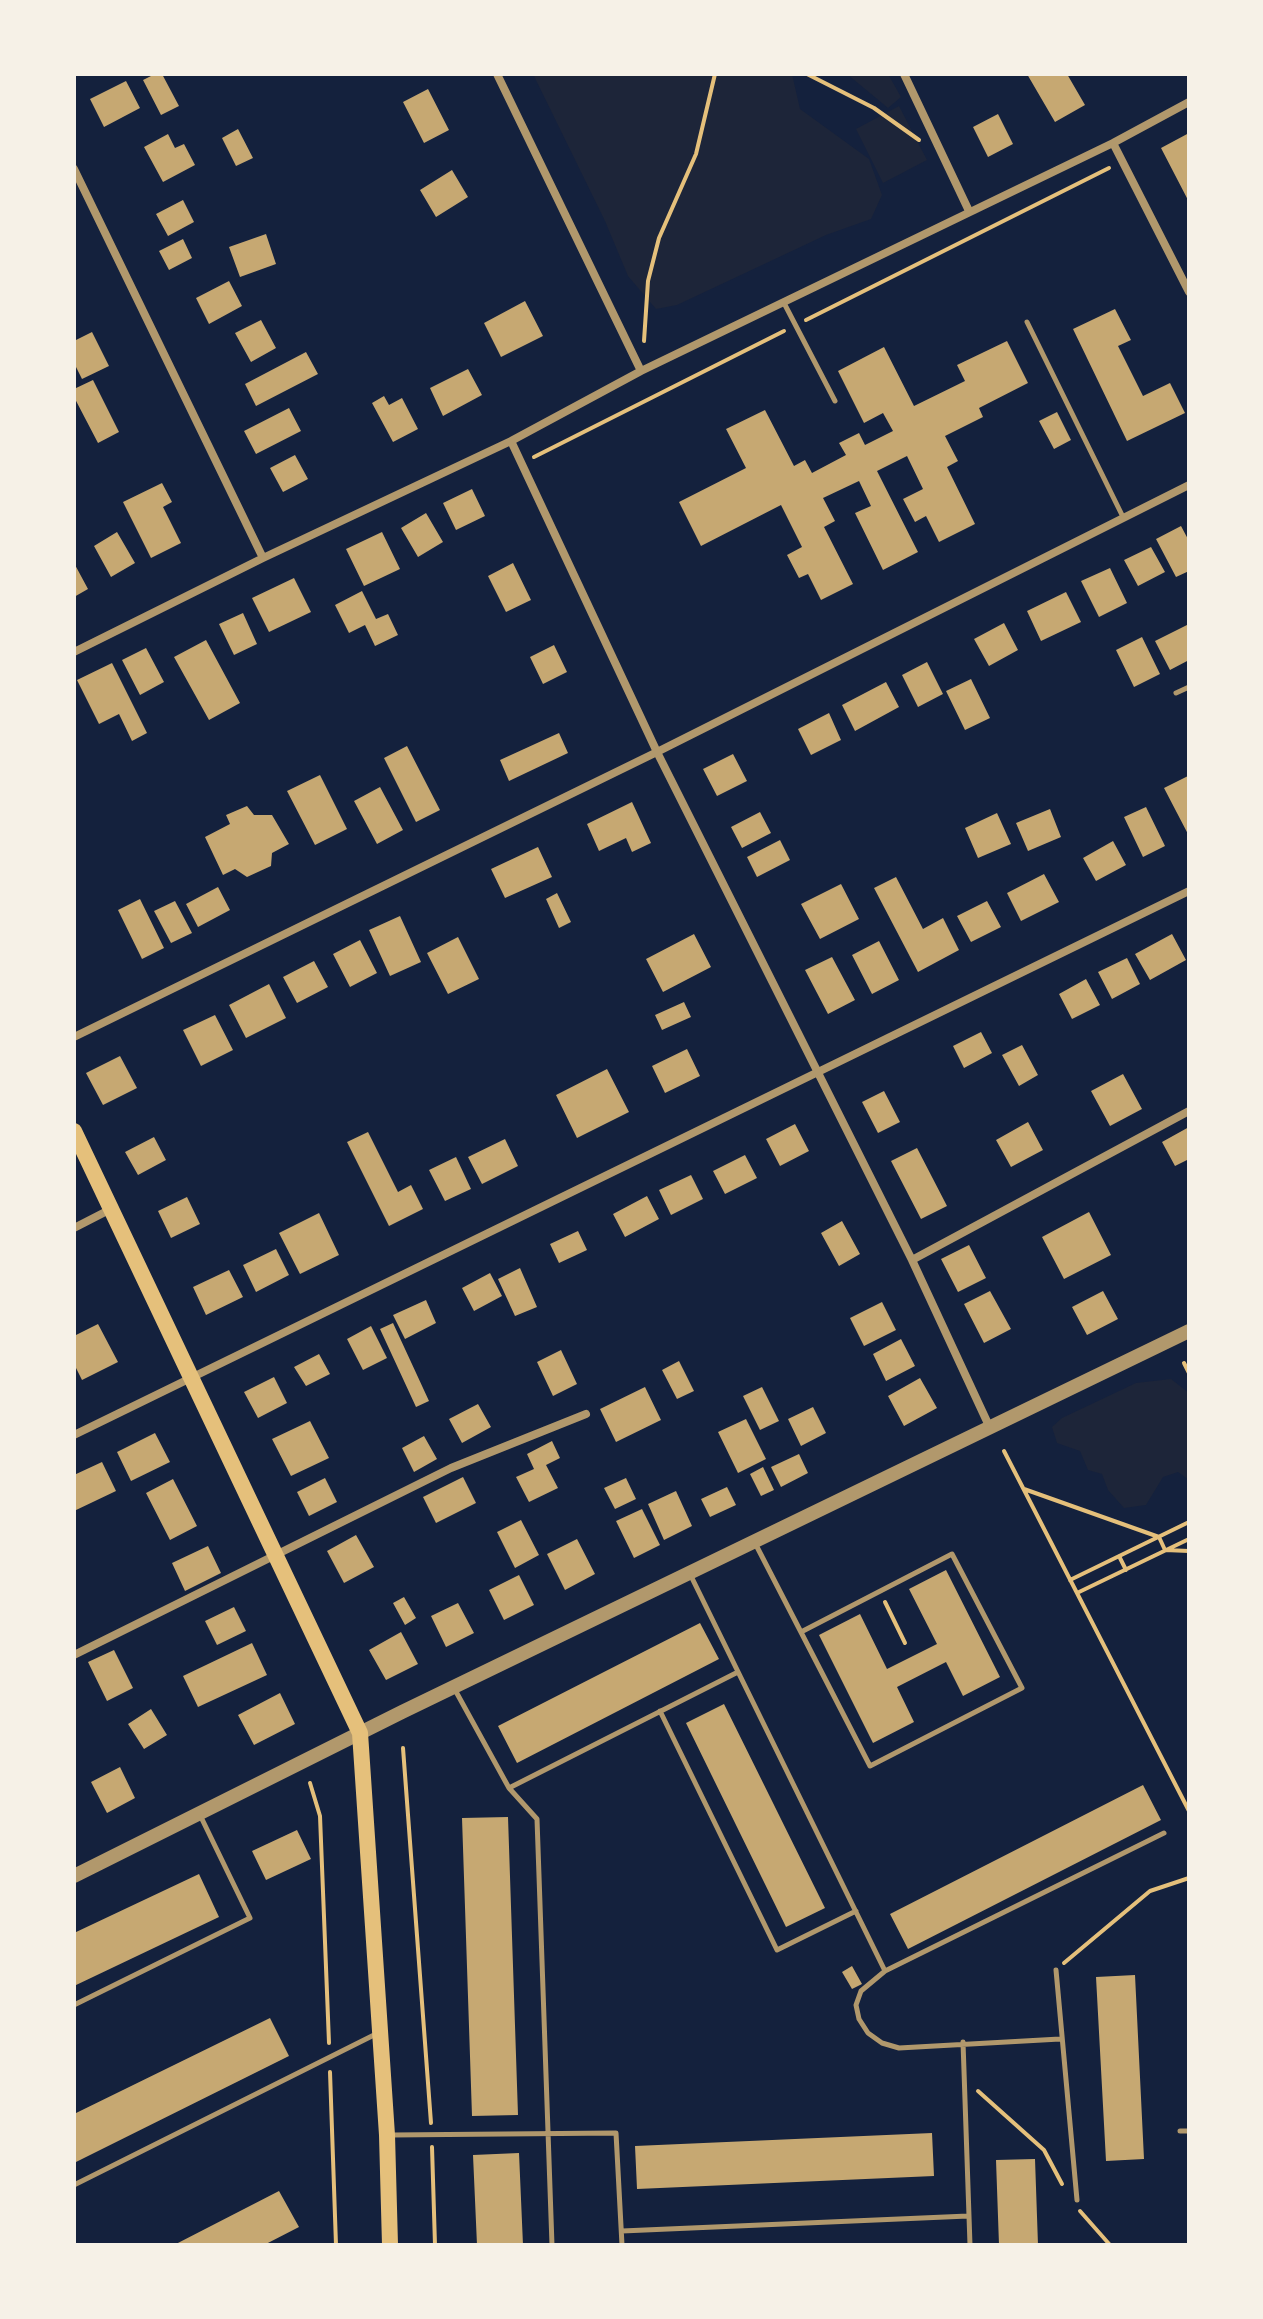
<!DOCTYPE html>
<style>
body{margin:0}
#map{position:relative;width:1263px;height:2319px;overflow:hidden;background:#14213d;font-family:Bitter,serif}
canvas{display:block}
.frame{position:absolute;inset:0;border:76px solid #f6f1e7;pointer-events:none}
</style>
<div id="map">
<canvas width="1263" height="2319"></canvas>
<div class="frame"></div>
</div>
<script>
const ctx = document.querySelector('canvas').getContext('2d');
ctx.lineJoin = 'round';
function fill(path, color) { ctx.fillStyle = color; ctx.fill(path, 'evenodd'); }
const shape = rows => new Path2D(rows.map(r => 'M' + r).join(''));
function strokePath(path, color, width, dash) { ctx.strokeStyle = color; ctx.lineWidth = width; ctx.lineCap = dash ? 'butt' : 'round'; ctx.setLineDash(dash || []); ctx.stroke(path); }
fill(shape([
 [533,74,792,74,800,109,869,159,882,195,871,219,826,235,677,305,656,309,628,276,605,221],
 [847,74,888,74,901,97,888,108],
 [899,106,927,160,883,183,856,129],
 [1171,1379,1189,1393,1189,1480,1178,1472,1163,1477,1146,1505,1124,1508,1108,1490,1102,1474,1088,1470,1080,1451,1057,1443,1052,1427,1062,1418,1136,1383]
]), '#1d2539');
fill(shape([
 [155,74,162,74,179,106,161,115,143,80],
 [1027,74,1067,74,1085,105,1055,122],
 [126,81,140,108,104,127,90,99],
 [428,89,449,130,424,143,403,102],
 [998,114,1013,144,988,157,973,127],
 [238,129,253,158,236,166,222,138],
 [1189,133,1189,202,1161,148],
 [168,134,175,148,184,144,195,165,163,182,144,147],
 [452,170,468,197,436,217,420,190],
 [183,200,194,222,168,236,156,214],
 [266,234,276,264,240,277,229,247],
 [183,239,192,258,169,270,159,251],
 [229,281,242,306,209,324,196,298],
 [525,301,543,336,501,357,484,323],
 [1115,309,1131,340,1118,346,1143,396,1170,383,1185,413,1127,441,1073,329],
 [261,320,276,348,251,362,235,333],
 [92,332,109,366,82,379,74,363,74,341],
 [1007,341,1028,383,979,408,983,417,945,436,958,461,947,467,975,524,939,542,926,516,915,522,903,499,923,489,907,456,877,471,918,552,883,570,855,513,871,506,859,481,823,498,835,521,824,527,853,584,821,600,808,574,799,578,787,555,802,547,781,505,701,546,679,502,746,468,726,429,765,410,794,466,805,460,812,473,846,455,839,443,859,433,865,445,893,431,883,413,864,423,838,371,884,347,914,406,965,381,957,365],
 [306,352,318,374,256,406,245,384],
 [468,369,482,395,443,416,430,388],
 [93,380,119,432,98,443,74,397,74,389],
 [384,396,389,405,402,398,418,429,393,442,372,403],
 [289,408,301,431,256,454,244,431],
 [1057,412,1071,440,1054,449,1039,421],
 [295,455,308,479,283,492,270,468],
 [162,483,172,502,163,507,181,543,151,558,123,502],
 [472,489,485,516,456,530,443,503],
 [426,513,443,542,418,557,401,528],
 [1181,526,1189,541,1189,571,1176,577,1156,539],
 [117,532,135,563,111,577,94,546],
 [382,532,400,569,364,586,346,549],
 [1151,547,1165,572,1138,586,1124,560],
 [74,563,88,589,74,597],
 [513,563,531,600,506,612,488,576],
 [1110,568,1127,603,1099,617,1081,581],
 [294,578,311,612,269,632,252,598],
 [362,591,376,619,388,614,398,635,375,646,365,625,349,633,335,605],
 [1066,592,1081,622,1041,641,1027,611],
 [243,613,257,644,234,655,219,624],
 [1004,623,1018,650,989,666,974,639],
 [1189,624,1189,660,1170,670,1155,641],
 [1142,637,1160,674,1134,687,1116,650],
 [206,640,240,703,209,720,174,657],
 [554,645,567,672,543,684,530,657],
 [146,648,164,682,140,695,122,660],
 [927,662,943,694,918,707,902,675],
 [112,663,147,733,132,741,119,714,99,724,77,680],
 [971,679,990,718,965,730,946,691],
 [886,682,899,707,855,731,842,705],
 [829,713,841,740,811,755,798,729],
 [559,733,568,753,509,781,500,760],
 [407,746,440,810,416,822,384,758],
 [733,754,747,781,717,796,703,769],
 [320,775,347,829,315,845,287,791],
 [1188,776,1189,778,1189,836,1164,788],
 [380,787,403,830,377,844,354,801],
 [632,802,651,843,632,852,626,838,599,851,587,824],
 [247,806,254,815,272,815,289,844,272,853,271,866,247,877,235,869,223,875,205,837,230,824,226,815],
 [1146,807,1165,846,1143,857,1124,817],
 [1050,809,1061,837,1028,851,1016,823],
 [760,812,771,833,742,848,731,827],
 [997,813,1011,844,978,858,965,828],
 [780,840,790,860,757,877,747,857],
 [1113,841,1126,865,1096,881,1083,858],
 [538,847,552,877,505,898,491,869],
 [1044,874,1059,902,1021,921,1007,893],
 [896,877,923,929,943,918,959,950,918,972,874,888],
 [841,884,859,919,820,939,801,904],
 [218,887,230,910,198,927,186,904],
 [557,893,571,922,559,928,546,899],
 [140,899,164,948,142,959,118,910],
 [175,901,192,933,171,943,154,911],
 [987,901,1001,927,971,942,957,916],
 [400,916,421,962,390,976,369,930],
 [694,934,711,967,663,992,646,959],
 [1172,934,1186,960,1150,980,1135,954],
 [458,937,479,979,448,994,427,953],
 [360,940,377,973,350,987,333,954],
 [879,941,899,980,872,994,852,955],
 [832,957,855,1000,828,1014,805,970],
 [1127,958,1140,984,1112,999,1098,972],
 [314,961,328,987,297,1003,283,977],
 [1086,979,1100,1005,1072,1019,1059,994],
 [269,984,286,1018,246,1038,229,1005],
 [684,1002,691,1017,662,1030,655,1015],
 [215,1015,233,1050,201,1066,183,1030],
 [981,1032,992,1053,964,1068,953,1046],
 [1022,1045,1038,1075,1019,1086,1002,1055],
 [687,1049,700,1076,665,1093,652,1066],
 [120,1056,137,1088,103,1105,86,1073],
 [607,1069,629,1112,577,1138,556,1095],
 [1123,1074,1142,1109,1110,1126,1091,1091],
 [884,1091,900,1122,878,1133,862,1102],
 [1028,1122,1043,1150,1011,1167,996,1140],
 [795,1124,809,1151,780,1166,766,1139],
 [1189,1127,1189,1159,1175,1166,1162,1142],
 [368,1132,398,1192,411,1185,423,1209,389,1226,347,1142],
 [154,1137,166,1160,138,1175,125,1152],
 [505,1139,518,1166,482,1184,468,1157],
 [917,1148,947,1206,921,1219,891,1161],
 [745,1155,757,1178,725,1194,713,1171],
 [456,1157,471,1189,445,1201,429,1170],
 [691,1175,703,1199,671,1215,659,1190],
 [647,1196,659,1219,625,1237,613,1214],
 [187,1197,200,1224,171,1238,158,1211],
 [1089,1212,1111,1255,1064,1279,1042,1237],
 [319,1213,339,1255,300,1274,279,1233],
 [842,1221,860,1254,839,1266,821,1233],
 [578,1231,587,1250,559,1263,550,1244],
 [969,1245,986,1278,958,1292,941,1259],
 [276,1249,289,1275,256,1292,243,1265],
 [520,1268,537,1307,515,1316,498,1279],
 [229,1270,243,1297,206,1315,193,1287],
 [490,1273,502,1296,474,1311,462,1288],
 [990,1291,1011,1329,984,1343,964,1304],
 [1103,1291,1118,1319,1087,1335,1072,1307],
 [426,1300,436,1323,405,1339,393,1315],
 [882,1302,896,1330,864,1346,850,1318],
 [393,1323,429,1401,416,1407,380,1329],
 [98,1324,118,1362,82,1380,74,1364,74,1336],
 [371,1326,387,1358,363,1370,347,1339],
 [901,1339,915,1366,886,1381,873,1354],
 [561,1350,577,1384,553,1396,537,1362],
 [319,1354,330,1374,306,1386,294,1367],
 [679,1361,694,1391,677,1399,662,1370],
 [274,1377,287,1403,258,1418,244,1392],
 [920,1378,937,1408,904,1426,888,1396],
 [645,1387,661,1420,616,1442,600,1409],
 [762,1387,779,1421,760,1430,743,1396],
 [478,1404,491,1427,462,1443,449,1419],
 [813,1407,826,1433,801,1446,788,1419],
 [746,1419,766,1459,738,1473,718,1432],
 [310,1421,329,1458,291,1476,272,1439],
 [155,1433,170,1462,131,1481,117,1452],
 [424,1436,437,1459,414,1472,402,1448],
 [552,1441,560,1458,546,1465,558,1488,529,1502,516,1477,534,1469,527,1454],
 [799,1454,808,1473,781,1487,771,1467],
 [102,1462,116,1491,74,1511,74,1475],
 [763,1467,774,1490,761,1496,750,1474],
 [463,1477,476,1503,436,1523,423,1497],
 [325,1478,337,1502,309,1516,297,1492],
 [626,1478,636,1499,615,1509,604,1488],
 [173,1479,197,1526,170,1540,146,1493],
 [727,1487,736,1505,710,1517,701,1499],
 [676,1491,692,1526,664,1540,648,1504],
 [642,1509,660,1545,634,1558,616,1521],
 [521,1520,539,1555,515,1568,497,1532],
 [356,1535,374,1567,344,1583,327,1551],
 [577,1539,595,1574,565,1590,547,1554],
 [208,1546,221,1573,185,1591,172,1563],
 [946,1570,1000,1677,963,1696,946,1662,897,1687,914,1722,873,1743,819,1635,860,1614,887,1669,937,1644,909,1589],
 [519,1575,534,1605,504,1620,489,1590],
 [404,1597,416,1618,405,1625,393,1603],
 [458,1603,474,1633,446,1647,431,1616],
 [234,1607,246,1631,217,1645,205,1621],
 [700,1623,719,1659,517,1763,498,1726],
 [401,1632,418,1664,386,1680,369,1650],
 [252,1643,267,1675,198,1707,183,1676],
 [114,1650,133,1688,107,1701,88,1662],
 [280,1693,295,1724,254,1745,238,1715],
 [724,1704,825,1908,786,1927,686,1723],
 [151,1709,167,1735,144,1749,128,1724],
 [120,1767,135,1798,107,1813,91,1782],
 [1143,1785,1161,1820,908,1949,890,1914],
 [508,1817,518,2115,472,2116,462,1818],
 [297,1830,311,1859,266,1880,252,1851],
 [199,1874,219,1917,74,1986,74,1933],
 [852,1966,862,1984,852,1989,842,1972],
 [1135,1975,1144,2159,1106,2161,1096,1977],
 [270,2018,289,2056,74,2163,74,2114],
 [932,2133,934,2176,637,2189,635,2146],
 [519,2153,523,2245,477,2245,473,2155],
 [1035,2159,1038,2245,999,2245,996,2160],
 [279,2191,299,2227,264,2245,174,2245]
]), '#c6a872');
strokePath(shape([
 [807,74,874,108,919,140],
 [806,320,1109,168],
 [644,341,648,281,659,238,696,154,715,74],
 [534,457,784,331],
 [1184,1363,1189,1373],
 [1004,1451,1189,1811],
 [1024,1489,1159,1537,1165,1550,1189,1551],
 [1119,1556,1126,1570],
 [1070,1580,1189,1522],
 [1077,1593,1189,1539],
 [885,1602,905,1643],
 [403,1748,431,2123],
 [310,1783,320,1816,329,2043],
 [1064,1963,1150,1891,1189,1878],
 [330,2072,336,2245],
 [978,2091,1044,2150,1062,2184],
 [432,2147,435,2245],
 [1080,2211,1110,2245]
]), '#e5c07b', 4);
strokePath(shape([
 [784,303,835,401],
 [1027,322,1123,517],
 [1176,693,1189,687],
 [755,1543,870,1766,1022,1688,952,1554,801,1632],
 [690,1574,885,1971,1164,1833],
 [454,1688,509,1788,738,1672],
 [660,1711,777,1950,856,1911],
 [509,1788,537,1819,552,2245],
 [1056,1970,1077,2200],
 [885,1971,861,1991,856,2005,859,2019,868,2033,882,2043,899,2048,1060,2039],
 [74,2005,250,1918,200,1815],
 [963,2042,970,2245],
 [1180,2131,1189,2131],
 [392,2135,616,2133,622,2245],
 [74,2185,378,2033],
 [622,2231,968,2216]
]), '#b1986c', 5);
strokePath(shape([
 [497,74,641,371],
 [904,74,969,211],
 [1113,143,1189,292],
 [74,169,263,558],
 [511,441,657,752,912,1260,990,1428],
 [74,652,263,558,511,441,641,371,1113,143,1189,102],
 [74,1037,657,752,1189,485],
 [74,1228,111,1209],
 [912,1260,1189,1111],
 [74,1435,1189,891],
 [74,1655,451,1468,586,1414]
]), '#b1986c', 8);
strokePath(shape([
 [74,1876,402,1712,1189,1331]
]), '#b1986c', 14);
strokePath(shape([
 [74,1131,360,1733,387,2135,390,2245]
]), '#e5c07b', 16);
</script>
